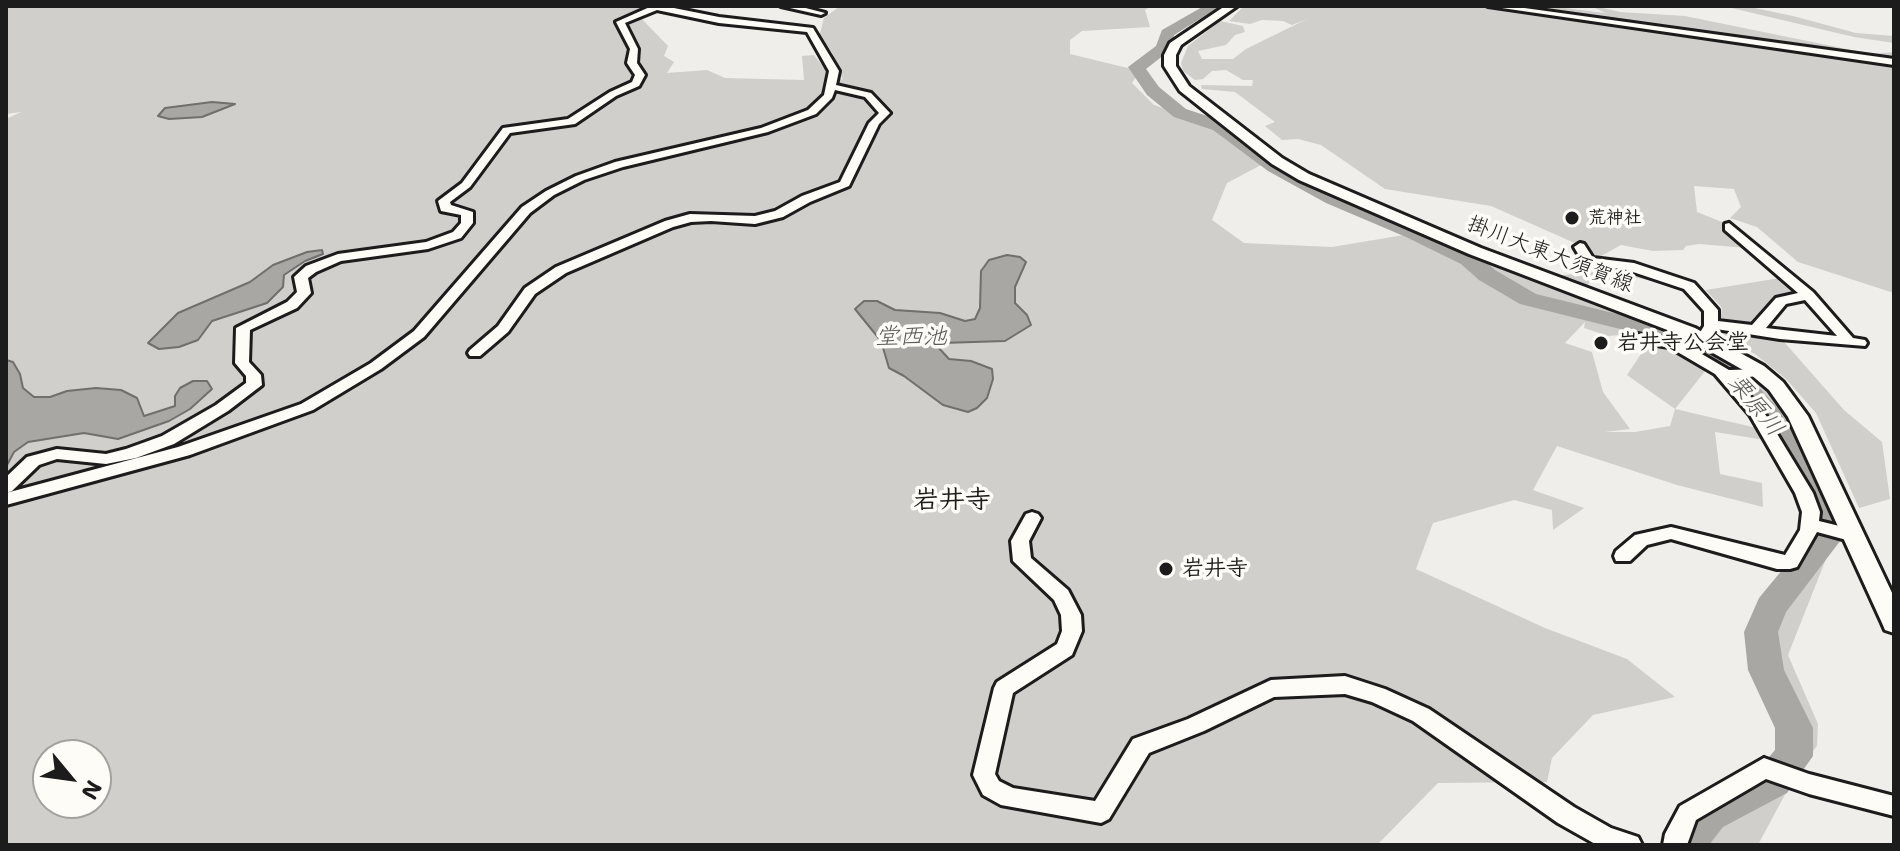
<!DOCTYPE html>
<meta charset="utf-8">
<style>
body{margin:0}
#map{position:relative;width:1900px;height:851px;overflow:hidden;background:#f0eeea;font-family:"Shantell Sans",sans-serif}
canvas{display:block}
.frame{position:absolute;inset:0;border:8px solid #1c1c1c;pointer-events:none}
.north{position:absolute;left:32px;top:739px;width:80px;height:80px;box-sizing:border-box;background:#fdfcf7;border:2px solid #a3a29f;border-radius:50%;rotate:119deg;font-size:22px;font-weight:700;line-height:32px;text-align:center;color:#1c1c1c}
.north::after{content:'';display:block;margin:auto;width:28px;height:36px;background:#1c1c1c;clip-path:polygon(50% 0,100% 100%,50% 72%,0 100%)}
</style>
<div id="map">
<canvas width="1900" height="851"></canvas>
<div class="frame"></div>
<div class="north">N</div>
</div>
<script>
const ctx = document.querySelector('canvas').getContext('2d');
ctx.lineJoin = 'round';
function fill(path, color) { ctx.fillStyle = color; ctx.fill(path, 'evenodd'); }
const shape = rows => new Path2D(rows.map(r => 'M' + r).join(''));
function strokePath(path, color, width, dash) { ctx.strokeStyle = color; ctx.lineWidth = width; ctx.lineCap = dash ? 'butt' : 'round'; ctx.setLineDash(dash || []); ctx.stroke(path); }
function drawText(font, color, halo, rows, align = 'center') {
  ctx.font = font + ' "Shantell Sans","Klee One",sans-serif'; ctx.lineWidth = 7; ctx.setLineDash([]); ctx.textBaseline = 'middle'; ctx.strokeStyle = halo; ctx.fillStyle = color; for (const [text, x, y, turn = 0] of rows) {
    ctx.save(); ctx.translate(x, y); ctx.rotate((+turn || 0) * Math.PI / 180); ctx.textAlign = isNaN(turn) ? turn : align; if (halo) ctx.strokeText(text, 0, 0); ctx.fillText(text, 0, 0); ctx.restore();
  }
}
fill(shape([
 [6,6,658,6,639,16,668,46,664,56,674,62,667,73,707,70,725,78,804,80,802,56,814,55,829,74,843,80,832,52,819,37,824,18,840,6,1151,6,1145,10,1150,27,1082,31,1070,40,1070,54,1140,71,1132,83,1154,105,1214,125,1220,133,1261,165,1227,183,1212,220,1244,243,1332,247,1410,234,1458,257,1509,289,1520,292,1465,252,1581,298,1680,333,1713,348,1760,380,1785,417,1841,525,1824,506,1835,543,1828,554,1788,655,1818,724,1817,746,1796,773,1775,763,1781,728,1754,665,1752,643,1753,618,1770,588,1801,550,1811,518,1759,412,1703,363,1706,370,1675,409,1761,429,1765,440,1715,432,1720,474,1762,483,1763,507,1677,485,1557,446,1533,490,1584,508,1553,530,1552,510,1514,500,1433,523,1416,569,1545,628,1627,659,1675,697,1593,715,1552,758,1547,782,1438,783,1377,845,6,845,6,119,21,112,6,114],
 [1585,322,1584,328,1608,336,1631,334,1657,344,1647,345,1627,375,1675,409,1670,426,1635,432,1605,432,1630,429,1603,392,1592,352,1565,343],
 [48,755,96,755,96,803,48,803],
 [1244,6,1548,6,1606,13,1590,6,1595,6,1620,12,1685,16,1871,54,1894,52,1894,293,1798,262,1757,227,1730,218,1741,207,1734,189,1694,186,1697,212,1722,222,1747,248,1699,244,1686,246,1683,250,1653,251,1621,245,1594,260,1577,244,1491,206,1385,189,1321,145,1298,139,1282,140,1265,126,1275,122,1235,92,1202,89,1201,85,1252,86,1253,80,1243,80,1226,70,1212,71,1203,79,1195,80,1183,71,1181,63,1188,46,1220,21,1243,26,1245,32,1235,35,1226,45,1198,51,1202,59,1233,59,1246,49,1307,19,1292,25,1283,21,1262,20,1250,24,1229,21],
 [1723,6,1745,6,1793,16,1856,33,1894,36,1894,43,1854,37],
 [1589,261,1621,265,1687,288,1618,274,1609,280,1596,274,1587,286,1558,276,1594,271],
 [1780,278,1805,296,1773,300,1752,327,1720,323,1722,308,1706,290],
 [1720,328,1778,335,1844,410,1882,442,1890,499,1859,508,1816,413,1786,379,1755,354,1713,334],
 [1766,776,1789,787,1759,843,1674,845,1685,819]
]), '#d0cfcc');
const water = shape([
 [212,102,235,104,202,117,169,119,158,116,165,108,212,102],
 [322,250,323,254,305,261,284,275,283,287,267,303,212,321,198,340,179,347,159,349,148,343,178,313,250,282,273,265,307,252,322,250],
 [1007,255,1020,257,1026,262,1015,287,1015,303,1027,315,1031,325,1005,341,942,343,937,346,949,359,971,361,992,369,993,379,987,398,977,408,968,412,943,405,904,376,889,368,881,341,855,309,864,301,877,301,895,310,940,313,965,321,975,319,980,308,981,271,989,260,1007,255],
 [6,360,13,362,20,374,23,388,34,397,50,397,67,391,96,388,121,390,137,398,144,416,175,406,175,396,180,388,193,381,207,381,212,389,190,409,169,421,118,439,84,433,28,442,14,452,6,467,6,360]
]);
fill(water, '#a8a7a3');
strokePath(water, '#706f6d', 2);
fill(shape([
 [1204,6,1221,6,1174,35,1169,51,1146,69,1159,87,1186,109,1225,122,1282,163,1340,195,1422,227,1477,254,1495,270,1536,294,1670,327,1695,337,1738,365,1778,408,1838,506,1847,532,1786,612,1778,632,1784,670,1813,728,1813,756,1787,793,1723,827,1709,845,1667,845,1675,818,1695,801,1759,769,1775,750,1775,728,1748,670,1744,632,1759,598,1815,530,1808,506,1757,418,1720,377,1677,347,1652,337,1520,304,1479,280,1461,264,1406,237,1326,203,1268,171,1213,130,1174,117,1147,95,1128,67,1156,46,1162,30,1204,6]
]), '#a8a7a3');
const minor = shape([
 [652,6,664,6,719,17,813,28,839,71,836,85,871,93,890,113,879,124,849,186,810,202,783,217,755,224,711,221,691,222,673,227,566,273,535,294,508,332,480,356,470,356,468,353,470,350,498,326,525,288,556,267,665,221,690,214,755,216,775,211,802,196,840,182,869,123,879,113,865,97,835,90,832,98,816,114,768,132,623,167,584,180,554,195,530,213,424,337,381,369,313,410,190,455,6,505,6,493,178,447,301,404,371,363,414,331,522,207,546,191,576,176,615,162,761,128,808,110,824,95,829,71,807,32,719,23,657,10,625,23,638,49,637,63,645,75,639,86,616,96,575,124,510,133,470,187,450,202,451,205,473,212,473,223,461,238,428,249,341,261,316,272,308,278,311,293,297,308,250,330,249,362,261,375,262,385,228,411,174,444,136,458,106,464,57,459,39,465,12,491,6,493,6,477,27,457,57,449,106,454,126,449,162,436,216,405,246,383,246,376,235,363,236,328,287,302,297,292,294,277,306,266,338,254,426,242,453,232,461,223,461,215,441,211,438,201,462,183,503,128,568,119,610,92,632,82,635,75,627,63,630,49,616,22,652,6],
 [781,6,798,6,825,13,821,15,781,6],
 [1488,6,1510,6,1894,59,1894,65,1488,6],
 [1729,223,1813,292,1853,338,1865,340,1867,343,1865,346,1780,339,1716,329,1711,337,1701,337,1699,334,1704,326,1704,311,1684,289,1627,270,1584,264,1574,247,1580,243,1584,244,1593,258,1634,263,1694,283,1718,310,1718,321,1752,325,1776,298,1798,293,1725,230,1725,224,1729,223],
 [1805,300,1837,336,1766,328,1786,304,1805,300],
 [1630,333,1678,340,1729,370,1764,369,1767,372,1764,375,1734,379,1762,409,1813,493,1820,512,1819,521,1860,531,1863,536,1860,541,1854,542,1817,532,1797,567,1790,569,1777,569,1671,539,1647,545,1630,561,1616,561,1614,556,1616,551,1635,535,1671,527,1785,555,1800,530,1802,512,1795,493,1750,415,1715,374,1669,347,1625,340,1623,337,1625,334,1630,333],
 [1032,512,1038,514,1041,518,1029,541,1031,558,1068,590,1081,615,1082,631,1072,655,1013,693,995,774,999,781,1013,788,1095,801,1133,739,1188,719,1271,680,1345,676,1385,689,1429,709,1574,807,1611,828,1638,837,1642,845,1597,845,1558,823,1413,721,1372,702,1345,694,1274,697,1204,731,1149,753,1109,819,1101,823,1001,805,983,795,973,775,994,688,997,682,1057,644,1062,631,1061,615,1054,600,1013,561,1011,541,1026,514,1032,512],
 [1764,758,1809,774,1894,796,1894,816,1809,794,1766,779,1696,820,1687,845,1663,845,1665,834,1680,806,1764,758]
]);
const major = shape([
 [1225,6,1237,6,1181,45,1176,55,1176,66,1189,86,1282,158,1309,174,1481,248,1695,328,1764,366,1783,382,1808,416,1894,597,1894,633,1885,630,1882,623,1788,417,1769,390,1750,374,1683,336,1469,254,1299,180,1272,164,1180,91,1164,66,1164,55,1170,43,1225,6]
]);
strokePath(minor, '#1c1c1c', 6);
strokePath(major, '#1c1c1c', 6);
fill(minor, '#fdfcf7');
fill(major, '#fdfcf7');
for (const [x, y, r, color] of [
 [1572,218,8,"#1c1c1c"],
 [1601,343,8,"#1c1c1c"],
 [1166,569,8,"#1c1c1c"]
]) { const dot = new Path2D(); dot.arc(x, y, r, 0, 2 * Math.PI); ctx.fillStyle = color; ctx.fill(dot); strokePath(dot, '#fdfcf7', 3); }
drawText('bold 18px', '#1c1c1c', '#fdfcf7', [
 ["荒神社",1588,218]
], 'left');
drawText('22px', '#1c1c1c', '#fdfcf7', [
 ["掛川大東大須賀線",1550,255,21]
]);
drawText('bold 22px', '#1c1c1c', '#fdfcf7', [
 ["岩井寺公会堂",1617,343],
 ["岩井寺",1182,569]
], 'left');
drawText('italic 24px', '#5b5b59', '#fdfcf7', [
 ["堂西池",911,338],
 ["栗原川",1755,406,51]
]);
drawText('bold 26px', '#1c1c1c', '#fdfcf7', [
 ["岩井寺",952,501]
]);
</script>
